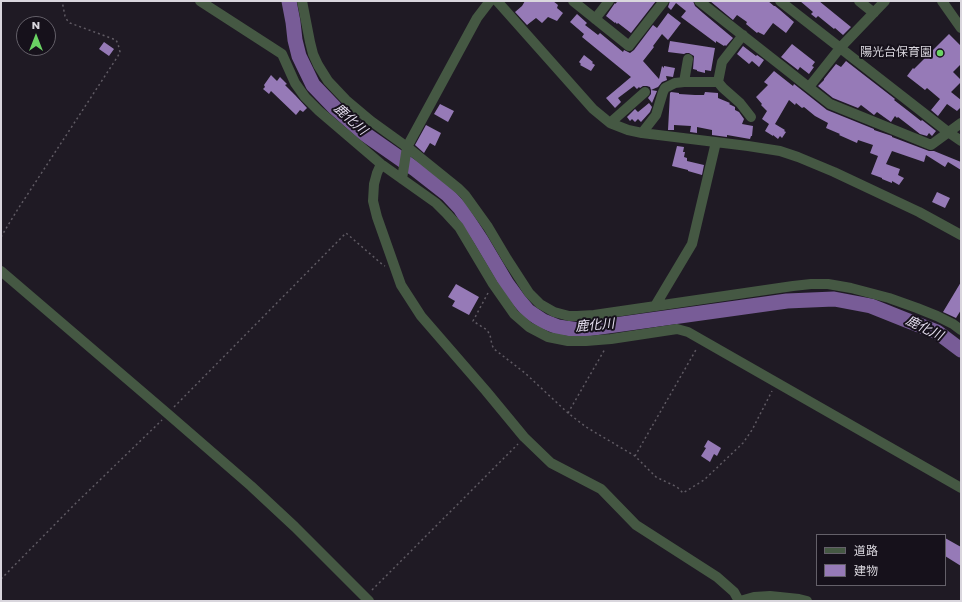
<!DOCTYPE html>
<meta charset="utf-8">
<style>
body{margin:0}
#map{position:relative;width:962px;height:602px;overflow:hidden;background:#1f1a24;font-family:Poppins,"Noto Sans JP",sans-serif}
canvas{display:block}
.frame{position:absolute;inset:0;border:2px solid #d9d6dd;pointer-events:none}
.legend{position:absolute;left:816px;top:534px;width:130px;height:52px;box-sizing:border-box;background:#16111b;border:1px solid #646069;margin:0;padding:5px 7px;list-style:none;font-size:12px;color:#d9d6dd}
.legend li{display:flex;align-items:center;gap:8px;height:20px}
.legend b{width:20px;border:1px solid #646069}
.north{position:absolute;left:16px;top:16px;width:40px;height:40px;box-sizing:border-box;background:#16111b;border:1px solid #646069;border-radius:50%;rotate:0deg;font-size:11px;font-weight:700;line-height:16px;text-align:center;color:#d9d6dd}
.north::after{content:'';display:block;margin:auto;width:14px;height:18px;background:#6ad363;clip-path:polygon(50% 0,100% 100%,50% 72%,0 100%)}
</style>
<div id="map">
<canvas width="962" height="602"></canvas>
<div class="frame"></div>
<ul class="legend">
<li><b style="height:5px;background:#455843"></b>道路</li>
<li><b style="height:11px;background:#967ab7"></b>建物</li>
</ul>
<div class="north">N</div>
</div>
<script>
const ctx = document.querySelector('canvas').getContext('2d');
ctx.lineJoin = 'round';
const shape = rows => new Path2D(rows.map(r => 'M' + r).join(''));
function strokePath(path, color, width, dash) { ctx.strokeStyle = color; ctx.lineWidth = width; ctx.lineCap = dash ? 'butt' : 'round'; ctx.setLineDash(dash || []); ctx.stroke(path); }
function fill(path, color) { ctx.fillStyle = color; ctx.fill(path, 'evenodd'); }
function drawText(font, color, halo, rows, align = 'center') {
  ctx.font = font + ' Poppins,"Noto Sans JP",sans-serif'; ctx.lineWidth = 4; ctx.setLineDash([]); ctx.textBaseline = 'middle'; ctx.strokeStyle = halo; ctx.fillStyle = color; for (const [text, x, y, turn = 0] of rows) {
    ctx.save(); ctx.translate(x, y); ctx.rotate((+turn || 0) * Math.PI / 180); ctx.textAlign = isNaN(turn) ? turn : align; if (halo) ctx.strokeText(text, 0, 0); ctx.fillText(text, 0, 0); ctx.restore();
  }
}
strokePath(shape([
 [289,1,293,22,295,40,299,56,313,85,335,108,362,132,415,169,447,194,460,208,481,240,507,284,518,299,528,311,543,321,558,327,579,330,787,301,834,299,871,306,906,320,937,332,961,350]
]), '#785c97', 15);
fill(shape([
 [525,1,553,1,558,5,557,8,563,13,557,21,548,17,542,23,536,18,527,25,515,12,522,6],
 [618,1,656,1,631,33,618,23,617,24,615,22,615,23,606,16,615,3,615,4],
 [670,1,693,1,695,6,703,13,733,38,726,46,725,45,724,46,716,41,716,43,681,17,686,11,676,3,671,10,668,7],
 [710,1,768,1,774,6,775,6,780,10,794,22,786,33,773,23,764,35,758,32,757,33,746,24,747,22,737,15,733,20],
 [800,1,819,1,851,27,843,35,835,28,834,29,818,16,816,18,811,14,813,12],
 [668,13,681,23,668,40,662,34,653,46,654,47,643,61,659,79,662,66,664,68,664,66,675,68,673,77,666,76,667,80,662,82,658,87,651,90,650,87,647,86,643,86,640,88,639,87,637,89,634,86,618,98,621,102,615,108,606,98,631,77,582,37,584,34,570,22,577,14,587,23,585,25,598,35,600,33,623,52,624,50,630,53,634,50,653,25,657,28],
 [949,34,961,46,961,64,953,72,961,80,961,82,951,92,961,100,961,107,957,111,947,104,938,116,931,110,940,99,927,88,925,90,907,76,913,68,914,69],
 [670,41,715,48,711,71,705,70,705,73,697,71,697,70,693,69,694,56,689,53,686,53,684,54,668,52],
 [104,42,114,49,109,56,99,49],
 [792,44,815,62,812,66,814,67,809,74,800,67,798,70,781,57],
 [743,46,756,56,757,55,764,60,759,67,752,61,749,64,737,54],
 [584,55,593,62,592,63,595,65,591,71,580,65,581,64,579,62],
 [846,61,895,99,894,100,907,110,921,121,922,120,936,131,932,136,929,133,927,136,920,134,898,117,897,118,895,116,891,122,877,112,874,115,861,105,858,108,833,98,818,86,824,80,824,79,836,64,841,67],
 [774,71,793,86,794,84,827,110,874,129,874,130,892,136,892,137,929,151,934,151,961,162,961,170,948,162,945,167,926,155,924,162,892,151,886,164,900,169,898,175,904,178,899,185,892,181,892,183,882,179,882,178,871,174,878,156,870,153,873,145,858,140,857,143,839,135,840,134,826,128,828,123,815,116,804,107,802,108,796,103,795,105,789,100,775,124,785,130,784,131,786,132,782,138,780,136,778,139,773,135,773,136,765,131,769,124,762,119,767,111,761,105,762,104,756,97,768,85,764,82],
 [271,75,277,81,280,77,287,84,285,85,295,95,307,108,303,112,300,110,296,115,271,91,269,94,263,89,265,87,264,85],
 [651,90,657,91,652,103,648,98,651,94],
 [671,92,679,93,679,94,695,95,704,95,705,92,718,93,718,98,730,103,729,104,735,107,735,110,739,112,744,119,742,124,753,126,752,136,751,136,750,139,727,135,727,137,712,135,712,130,697,127,697,133,690,132,691,126,674,125,674,130,668,130,670,93],
 [649,103,652,107,650,112,641,122,638,119,635,122,632,119,630,121,627,117,635,109,638,112],
 [440,104,454,111,448,122,434,114],
 [426,125,441,133,435,146,430,143,424,153,415,145],
 [677,146,684,147,683,152,685,152,684,157,687,158,687,161,704,165,702,175,688,171,688,170,672,166],
 [937,192,950,198,945,208,932,202],
 [961,282,961,310,956,318,943,312],
 [456,284,479,297,469,315,452,306,455,301,448,297],
 [708,440,721,448,717,456,714,454,710,462,701,456,706,448,704,447],
 [945,538,961,547,961,566,945,556]
]), '#967ab7');
strokePath(shape([
 [1,237,16,212,118,56,120,52,118,44,116,40,70,23,67,20,65,16,62,1],
 [488,293,473,321,487,330,490,335,492,345,494,349,525,373,568,413,586,427,635,456,656,477,677,487,683,493,704,480,743,443,752,430,772,391],
 [174,407,346,233,383,265,385,266],
 [568,413,605,349],
 [635,456,697,348],
 [1,579,74,505,162,420],
 [372,590,518,444]
]), '#605b64', 1.5, [2, 3]);
strokePath(shape([
 [200,1,282,54,295,83,305,97,319,111,381,164,436,203,447,214,459,227,493,284,514,314,529,327,548,337,568,341,586,341,611,339,677,329,688,332,961,488],
 [302,1,310,42,313,54,318,65,328,81,346,100,371,121,407,147,459,189,465,195,488,227,507,259,529,293,540,304,554,312,569,316,577,316,594,315,793,286,811,284,828,284,851,288,889,298,917,308,937,316,953,324,961,330],
 [497,1,593,109,610,123,628,130,642,133,748,146,780,151,798,157,834,172,919,212,961,235],
 [573,1,629,46,664,1],
 [699,1,830,104,931,145,961,123],
 [780,1,948,132,961,141],
 [859,1,874,13],
 [942,1,961,28],
 [595,19,609,1],
 [684,82,688,59],
 [718,82,723,88,740,103,751,117],
 [809,87,840,48,885,1],
 [610,123,645,92],
 [642,133,656,115,663,92,665,88,675,83,684,82,718,82,722,62,743,35],
 [381,164,377,173,374,184,373,201,377,217,401,285,421,316,486,391,524,437,551,463,601,489,636,525,717,577,734,592,739,601],
 [402,179,407,147,477,18,490,1],
 [1,271,168,414,251,486,295,527,369,601],
 [655,306,692,244,716,142],
 [740,601,754,597,770,596,799,599,807,601]
]), '#455843', 10);
for (const [x, y, r, color] of [
 [940,53,4,"#6ad363"]
]) { const dot = new Path2D(); dot.arc(x, y, r, 0, 2 * Math.PI); ctx.fillStyle = color; ctx.fill(dot); strokePath(dot, '#16111b', 1.5); }
drawText('12px', '#d9d6dd', '#16111b', [
 ["陽光台保育園",932,53]
], 'right');
drawText('italic 13px', '#e7e0f1', '#16111b', [
 ["鹿化川",350,120,42],
 ["鹿化川",595,326,-5],
 ["鹿化川",924,329,26]
]);
</script>
